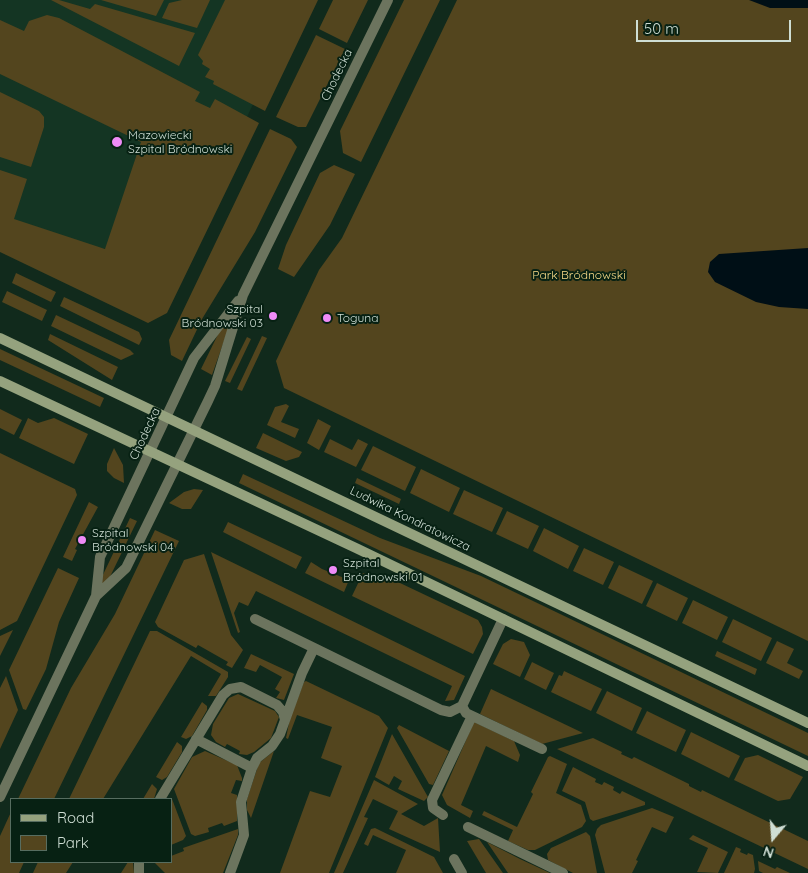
<!DOCTYPE html>
<meta charset="utf-8">
<style>
body{margin:0}
#map{position:relative;width:808px;height:873px;overflow:hidden;background:#112a1c;font-family:Quicksand,sans-serif}
canvas{display:block}
.legend{position:absolute;left:10px;top:798px;width:162px;height:65px;box-sizing:border-box;background:#072113;border:1px solid #576d60;margin:0;padding:6px 9px;list-style:none;font-size:15px;color:#cfded4}
.legend li{display:flex;align-items:center;gap:10px;height:25px}
.legend b{width:25px;border:1px solid #576d60}
.north{position:absolute;left:748px;top:813px;width:50px;height:50px;-webkit-text-stroke:4px #072113;paint-order:stroke;rotate:198deg;font-size:14px;font-weight:700;line-height:20px;text-align:center;color:#cfded4}
.north::after{content:'';display:block;margin:auto;width:18px;height:22px;background:#cfded4;clip-path:polygon(50% 0,100% 100%,50% 72%,0 100%)}
.scale{position:absolute;left:636px;top:20px;width:155px;height:22px;box-sizing:border-box;border:2px solid #cfded4;border-top:0;padding-left:6px;font-size:15px;line-height:18px;white-space:nowrap;color:#cfded4;-webkit-text-stroke:4px #072113;paint-order:stroke}
</style>
<div id="map">
<canvas width="808" height="873"></canvas>
<ul class="legend">
<li><b style="height:6px;background:#95a27e"></b>Road</li>
<li><b style="height:14px;background:#53451e"></b>Park</li>
</ul>
<div class="north">N</div>
<div class="scale">50 m</div>
</div>
<script>
const ctx = document.querySelector('canvas').getContext('2d');
ctx.lineJoin = 'round';
function fill(path, color) { ctx.fillStyle = color; ctx.fill(path, 'evenodd'); }
const shape = rows => new Path2D(rows.map(r => 'M' + r).join(''));
function strokePath(path, color, width, dash) { ctx.strokeStyle = color; ctx.lineWidth = width; ctx.lineCap = dash ? 'butt' : 'round'; ctx.setLineDash(dash || []); ctx.stroke(path); }
function drawText(font, color, halo, rows, align = 'center') {
  ctx.font = font + ' Quicksand,sans-serif'; ctx.lineWidth = 4; ctx.setLineDash([]); ctx.textBaseline = 'middle'; ctx.strokeStyle = halo; ctx.fillStyle = color; for (const [text, x, y, turn = 0] of rows) {
    ctx.save(); ctx.translate(x, y); ctx.rotate((+turn || 0) * Math.PI / 180); ctx.textAlign = isNaN(turn) ? turn : align; if (halo) ctx.strokeText(text, 0, 0); ctx.fillText(text, 0, 0); ctx.restore();
  }
}
fill(shape([
 [0,0,302,0,247,117,173,260,0,231]
]), '#143523');
fill(shape([
 [51,0,59,0,90,9,95,4,195,33,179,66],
 [101,0,164,0,156,16],
 [182,0,210,0,197,28,162,18,169,3],
 [225,0,318,0,265,111,213,84,214,81,205,77,210,69,202,64,203,61,198,55],
 [333,0,368,0,347,43,319,29],
 [404,0,440,0,361,162,343,153,340,131],
 [457,0,808,0,808,641,284,388,276,361,319,270,342,238],
 [47,15,59,18,200,92,195,101,210,108,215,99,259,123,167,313,148,323,0,252,0,170,27,179,14,219,105,249,141,142,0,74,0,20,24,31,29,21],
 [316,35,345,49,306,127,298,127,276,117],
 [0,92,39,111,44,117,44,127,31,167,0,157],
 [270,129,291,139,297,147,255,232,202,319,182,361,171,355,169,340],
 [334,165,355,174,330,225,294,277,278,269,286,245,320,173],
 [16,273,56,292,51,302,12,283],
 [7,291,47,310,42,321,2,302],
 [64,297,139,332,142,339,139,345,60,306],
 [56,315,130,350,134,354,121,360,51,326],
 [223,324,229,327,212,375,201,369],
 [50,334,118,367,112,380,48,340],
 [262,336,267,338,242,391,237,389],
 [247,337,251,339,230,383,225,381],
 [0,349,104,398,100,407,0,360],
 [286,404,289,406,281,422,299,429,295,438,267,425,275,407],
 [0,409,22,420,14,435,0,428],
 [28,418,38,423,54,418,88,434,74,464,19,438],
 [318,419,331,426,319,450,307,443],
 [263,433,302,452,299,457,286,461,256,448],
 [330,439,352,450,358,439,368,444,356,467,324,452],
 [373,446,416,467,405,491,361,470],
 [114,448,123,465,124,483,114,478,107,471,107,464],
 [0,453,75,489,77,495,17,621,0,630],
 [421,469,460,488,449,512,410,493],
 [243,474,380,538,481,576,808,733,808,756,239,483],
 [357,478,401,499,399,504,355,483],
 [194,489,203,490,191,509,182,509,169,503,184,492],
 [464,490,503,508,492,532,453,514],
 [89,502,98,507,75,549,77,550,72,561,63,557],
 [507,511,539,526,528,549,496,534],
 [130,518,137,521,107,583,104,585,100,581],
 [228,522,302,557,296,569,223,532],
 [544,528,579,546,568,569,533,551],
 [155,530,179,541,54,799,18,799,71,688,115,614],
 [584,548,614,562,603,585,573,571],
 [211,552,465,676,454,700,445,701,452,686,256,591,248,606,239,602,234,613,240,632,238,633],
 [204,554,231,635,243,650,232,668,226,665,228,662,198,645,196,648,158,627,155,622,184,560],
 [311,562,322,569,349,580,344,592,305,573],
 [619,565,653,581,642,604,608,588],
 [58,568,79,578,59,622,46,669,26,710,23,709,9,670],
 [363,573,400,583,478,620,482,627,483,634,473,654,352,596],
 [657,583,688,598,677,621,646,606],
 [693,600,728,617,717,640,682,623],
 [733,619,772,638,761,661,722,642],
 [13,630,0,656,0,636],
 [150,631,157,631,228,672,228,677,216,696,208,696,221,674,191,656,103,799,69,799],
 [511,639,524,642,530,655,520,677,493,664,503,644],
 [777,641,794,649,787,663,803,671,799,679,766,663],
 [717,651,757,669,755,675,715,656],
 [251,654,294,674,284,700,276,698,280,692,275,689,282,677,260,665,256,672,244,668],
 [532,662,554,673,546,690,524,679],
 [564,671,602,689,591,711,551,692,559,675,562,676],
 [6,676,18,710,0,749,0,688],
 [306,681,379,716,388,728,329,873,280,873,310,791,330,797,342,766,321,758,332,727,297,715,288,739,286,738,290,718,304,682],
 [491,689,583,733,542,744,480,714],
 [607,691,642,708,632,731,596,713],
 [238,694,275,711,279,717,271,738,254,752,247,755,239,754,240,751,227,744,225,747,216,742,211,735,213,724,229,698],
 [202,702,207,706,207,710,192,736,186,739,181,737],
 [647,711,686,730,676,752,636,733],
 [474,722,514,741,520,755,518,762,486,746,461,805,473,811,470,818,447,805,442,795],
 [399,725,449,751,433,785,429,784,397,728],
 [691,732,740,756,729,778,681,754],
 [392,734,428,797,424,801,398,789,402,781,394,776,389,785,375,777],
 [593,738,622,752,621,754,632,759,634,757,689,784,689,786,701,792,702,790,808,841,808,869,557,749],
 [177,742,182,746,182,752,167,777,162,780,156,777],
 [205,751,237,765,242,778,242,781,236,780,231,793,237,795,237,821,224,826,222,823,208,828,209,832,195,836,191,834,174,789,192,757],
 [274,751,251,818,247,810,247,799,259,763],
 [758,755,803,777,790,799,778,801,734,780,745,758],
 [550,756,567,764,556,793,581,805,586,821,582,827,535,850,528,850,508,841,513,830,482,815,484,811,517,827,533,794,531,792,548,757],
 [573,767,596,779,595,782,602,785,604,782,614,787,613,790,620,794,622,791,645,802,645,805,593,821,590,819,585,802,562,791],
 [374,780,418,804,401,814,424,826,438,818,440,852,389,829,398,811,373,799,364,817,368,818,343,873,334,873],
 [152,784,157,789,154,799,143,799],
 [170,798,172,799,186,836,183,840,171,845,171,799,167,799],
 [652,808,674,817,666,833,652,827,636,860,638,861,632,873,605,873,595,835,597,829,601,825],
 [11,812,11,862,24,862,19,873,0,873,0,836],
 [375,828,434,857,443,873,396,873,406,850,373,835,368,846,364,844,371,829],
 [238,829,238,835,223,873,165,873,154,862,171,862,171,856,184,851,183,848],
 [586,832,590,836,597,873,573,873,548,860,547,854,551,848],
 [693,835,728,852,718,873,697,872,708,848,689,839],
 [479,839,503,873,486,873,467,841],
 [487,842,520,859,550,873,508,873],
 [736,847,741,849,740,852,747,855,748,853,753,855,755,869,754,873,724,873],
 [758,861,775,869,777,867,790,873,763,873,759,871],
 [38,862,73,862,66,873,33,873],
 [128,862,133,862,134,873,121,873]
]), '#53451e');
fill(shape([
 [749,0,808,0,808,8,770,8],
 [808,248,808,309,779,307,756,302,715,282,708,272,710,262,719,254]
]), '#000f16');
strokePath(shape([
 [255,619,441,710,450,712,462,706,503,619],
 [462,706,466,713,542,749],
 [196,739,252,768],
 [160,799,223,695,230,689,241,687,277,705,283,712,285,720],
 [443,815,433,808,432,800,472,716],
 [468,827,563,873],
 [454,859,462,873],
 [139,862,139,873],
 [230,873,244,835,241,802,252,768,257,758,272,746,280,734,302,673,314,648]
]), '#6c745e', 10);
strokePath(shape([
 [96,596,126,568,208,401,215,386,243,295,388,0],
 [0,797,96,596,100,557,194,358,238,301]
]), '#6c745e', 10);
strokePath(shape([
 [0,338,808,723],
 [0,381,358,549,808,766]
]), '#95a27e', 10);
for (const [x, y, r, color] of [
 [117,142,6,"#ef8bf7"],
 [273,316,5,"#ef8bf7"],
 [327,318,5,"#ef8bf7"],
 [82,540,5,"#ef8bf7"],
 [333,570,5,"#ef8bf7"]
]) { const dot = new Path2D(); dot.arc(x, y, r, 0, 2 * Math.PI); ctx.fillStyle = color; ctx.fill(dot); strokePath(dot, '#072113', 2); }
drawText('12px', '#cfded4', '#072113', [
 ["Chodecka",337,75,-64],
 ["Chodecka",145,434,-65],
 ["Ludwika Kondratowicza",410,519,26]
]);
drawText('12px', '#cfded4', '#072113', [
 ["Mazowiecki",128,135],
 ["Szpital Bródnowski",128,149],
 ["Szpital",263,309,"right"],
 ["Bródnowski 03",263,323,"right"],
 ["Toguna",337,318],
 ["Szpital",92,533],
 ["Bródnowski 04",92,547],
 ["Szpital",343,563],
 ["Bródnowski 01",343,577]
], 'left');
drawText('12px', '#f8da88', '#072113', [
 ["Park Bródnowski",579,275]
]);
</script>
